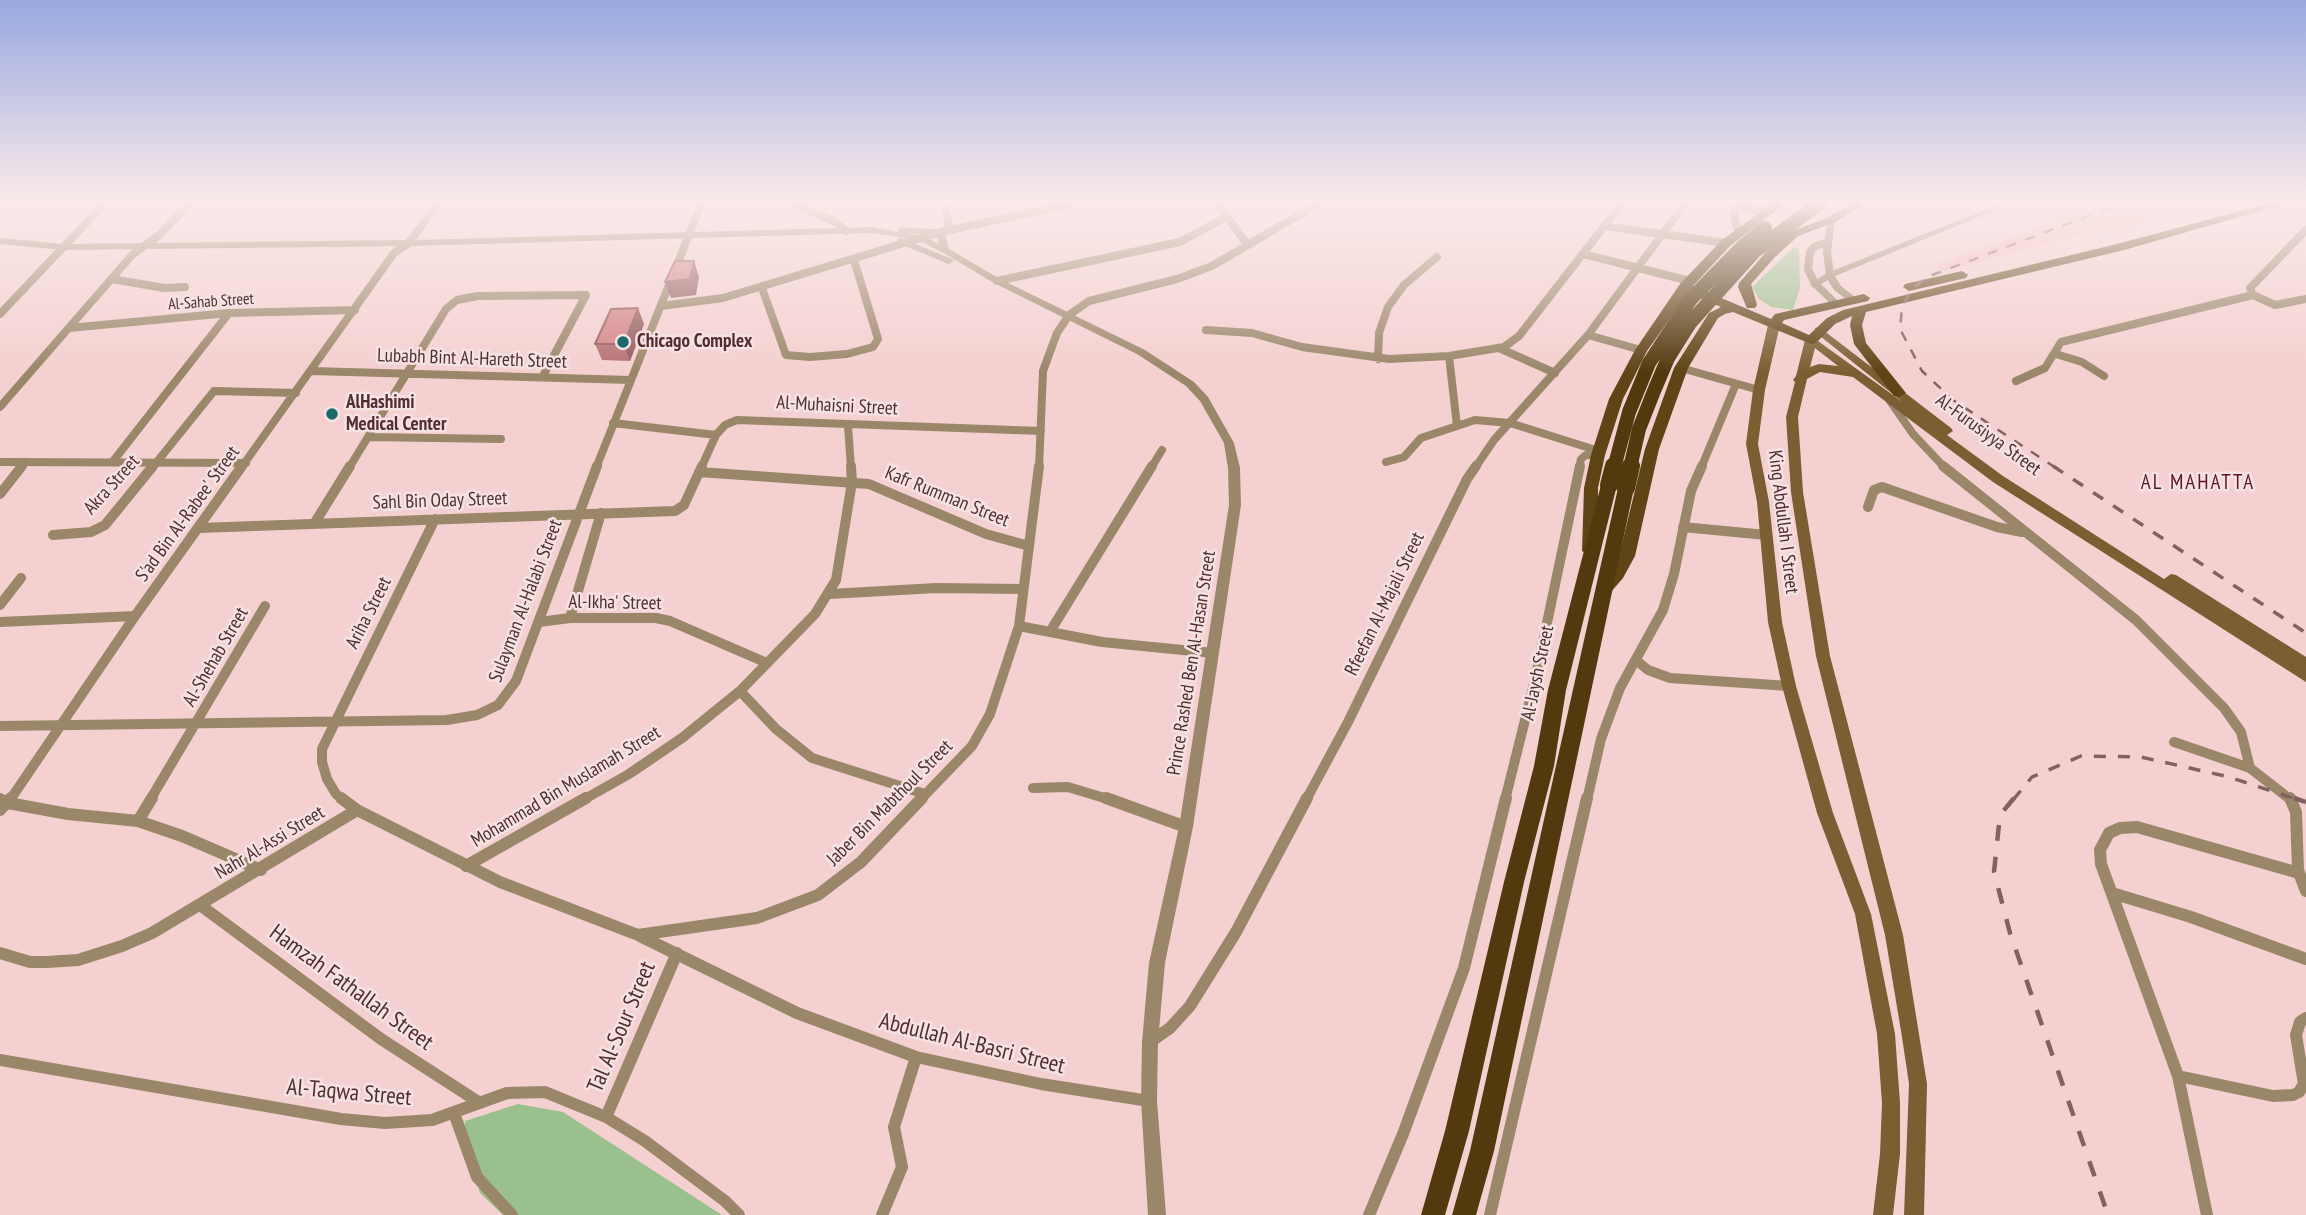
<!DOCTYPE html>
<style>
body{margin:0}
canvas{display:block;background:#f5d0d0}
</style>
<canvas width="2306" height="1215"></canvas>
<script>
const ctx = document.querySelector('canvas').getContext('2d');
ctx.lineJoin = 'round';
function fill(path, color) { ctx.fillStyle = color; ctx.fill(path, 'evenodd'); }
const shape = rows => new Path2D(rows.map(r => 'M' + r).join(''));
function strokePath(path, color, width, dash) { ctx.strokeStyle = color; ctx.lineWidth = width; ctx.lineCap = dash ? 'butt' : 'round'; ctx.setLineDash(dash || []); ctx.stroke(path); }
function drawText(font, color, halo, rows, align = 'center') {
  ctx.font = font + ' "PT Sans Narrow",sans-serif'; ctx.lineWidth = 5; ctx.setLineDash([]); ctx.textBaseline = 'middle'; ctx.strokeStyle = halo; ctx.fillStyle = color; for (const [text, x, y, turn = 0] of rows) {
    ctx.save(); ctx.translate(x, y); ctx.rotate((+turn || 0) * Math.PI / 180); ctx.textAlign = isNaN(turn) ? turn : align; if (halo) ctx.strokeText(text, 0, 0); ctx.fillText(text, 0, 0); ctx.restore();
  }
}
fill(shape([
 [2075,202,2233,202,2190,212,2185,209,2118,234,2107,228,1943,271,1935,266,2058,220,2046,212]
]), '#f8bcbd');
fill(shape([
 [1793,248,1799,249,1800,288,1793,310,1771,307,1759,299,1752,287],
 [518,1104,563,1112,722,1215,503,1215,480,1193,465,1140,465,1121]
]), '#9ac08d');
strokePath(shape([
 [791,202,835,222,846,231],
 [945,202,949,230],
 [1216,202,1248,245],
 [1735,202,1750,209,1769,210],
 [1735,202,1735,221,1739,232],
 [1604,226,1726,243],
 [2306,230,2250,288,2253,295,2275,305,2306,299],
 [1583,254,1690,281],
 [1830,275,1827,252,1831,220],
 [112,279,164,288,185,287],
 [997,281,1180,242,1226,217],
 [1815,284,1808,269,1810,252,1815,246,1828,242],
 [762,288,786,355,810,357,847,354,873,347,878,339,854,260],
 [661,306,723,298,941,232,1078,202],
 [0,314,106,202],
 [69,328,229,313,355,310],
 [1206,330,1252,333,1302,347,1389,359,1449,356,1504,347,1519,336,1623,202],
 [1588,335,1641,350],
 [1499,348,1555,373],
 [2056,354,2082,362,2104,376],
 [1449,356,1457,426],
 [1378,359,1379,333,1388,307,1404,285,1437,257],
 [1681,368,1759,390],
 [312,371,631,380],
 [2016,381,2045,368,2061,342,2253,295],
 [1890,401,1913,434,1945,468],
 [0,407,133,254,157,237,191,202],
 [613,423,716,435],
 [848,426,851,468],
 [368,437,501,439],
 [114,460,229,313],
 [0,462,246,463],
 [1386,462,1404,457,1421,438,1475,420,1510,423,1599,451],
 [21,468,25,462],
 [152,468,214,391,296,393],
 [241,468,394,253,409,243],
 [349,468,446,309,457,300,478,296,586,295,543,376],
 [596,468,702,202],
 [701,468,716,435,725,425,737,420,1041,431],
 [1039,468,1043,371,1057,333,1069,315,1089,301,1177,279,1212,266,1321,202],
 [1151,468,1162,450],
 [1475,468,1494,440,1588,335,1686,202],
 [1579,468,1581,459,1586,455,1598,455],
 [1701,468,1736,384]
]), '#9a876a', 8);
strokePath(shape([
 [1943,466,2136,620,2224,708,2241,732,2250,768],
 [699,472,869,484,986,534,1029,546],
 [0,494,22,466],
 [1868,507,1874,490,1882,487,1997,527,2022,532],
 [314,524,350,466],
 [1683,527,1766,535],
 [199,528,675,511,684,505,702,466],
 [53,535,91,532,105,525,153,466],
 [830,594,936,588,1022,589],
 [0,605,21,578],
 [570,618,601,513],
 [0,622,135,616],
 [539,622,570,618,656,618,670,621,767,663],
 [1019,626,1102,642,1213,653],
 [1051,630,1152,466],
 [1636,660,1648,670,1670,678,1789,686],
 [740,691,776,729,812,758,925,794],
 [0,726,447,720,477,715,498,705,516,681,597,466],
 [2174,742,2250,768,2291,800],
 [1033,788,1068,787,1111,800],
 [10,800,135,616,242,466],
 [150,800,265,606],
 [344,800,336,794,327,779,322,762,322,749,435,519],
 [583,800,629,774,682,738,740,691,815,614,836,580,852,482,851,466],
 [920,800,972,746,990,714,1019,626,1039,466],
 [1306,800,1348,722,1467,479,1476,466],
 [1505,800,1535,680,1580,466],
 [1587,800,1601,739,1620,688,1663,610,1674,574,1691,491,1702,466]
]), '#9a876a', 10);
strokePath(shape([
 [341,798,357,810,500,882,638,935,757,918,818,895,861,862,922,798],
 [1106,798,1186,827],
 [2290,798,2296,812,2298,870,2306,891],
 [0,799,8,803,68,814,138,821,182,836,261,870],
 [0,810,11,798],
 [138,821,152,798],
 [466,866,586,798],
 [2112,893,2191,917,2306,959],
 [200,905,381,1039,480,1103],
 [640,936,797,1013,916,1057,1041,1084,1149,1101],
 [0,953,30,962,47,962,78,960,122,946,152,933,357,810],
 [1150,1042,1170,1028,1190,1006,1236,932,1307,798],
 [0,1060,341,1119,385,1123,432,1120,507,1093,545,1092,606,1117,645,1141,725,1201,739,1215],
 [2178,1076,2273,1096,2293,1095,2299,1092,2304,1084,2296,1035,2300,1022,2306,1018],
 [454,1113,477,1177,512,1215],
 [606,1117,677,953],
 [882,1215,902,1167,894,1127,916,1057],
 [1369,1215,1403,1134,1464,968,1506,798],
 [1490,1215,1587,798],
 [2207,1215,2178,1076,2101,864,2100,850,2109,833,2120,828,2137,827,2299,873]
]), '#9a876a', 12);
fill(shape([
 [435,202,443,202,416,240,872,227,898,232,898,228,901,227,944,230,949,249,1000,279,1145,350,1194,382,1208,397,1234,443,1240,468,1241,505,1193,827,1165,963,1158,1042,1157,1101,1166,1215,1148,1215,1141,1101,1142,1042,1149,963,1179,827,1229,505,1228,468,1224,443,1200,401,1186,386,1137,354,994,283,942,252,918,240,872,233,409,246,63,250,0,244,0,238,63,244,406,240,435,202],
 [906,233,937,235,939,244,923,236,906,233],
 [2004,202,2015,202,1835,276,1841,286,1856,298,1856,302,1850,302,1834,290,1828,280,1821,284,1842,305,1837,308,1834,307,1810,284,1827,273,2004,202],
 [901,238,952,259,954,261,949,264,946,263,898,243,898,239,901,238]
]), '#9a876a');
fill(shape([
 [1774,322,1780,325,1765,390,1758,444,1769,502,1782,622,1796,686,1833,813,1871,914,1895,1034,1900,1103,1900,1154,1893,1215,1873,1215,1880,1154,1882,1103,1877,1034,1855,914,1817,813,1782,686,1768,622,1757,502,1746,444,1753,390,1768,325,1774,322],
 [1819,327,1951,428,1953,431,1947,435,2003,476,2164,579,2171,574,2176,575,2306,657,2306,682,1993,482,1853,377,1820,372,1807,379,1798,417,1803,492,1830,656,1903,935,1927,1084,1924,1215,1904,1215,1909,1084,1902,1037,1885,935,1816,656,1791,492,1786,417,1795,382,1793,380,1796,376,1805,340,1811,336,1904,403,1815,332,1815,328,1819,327],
 [1815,348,1838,366,1819,364,1810,367,1815,348]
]), '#7b5f33');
fill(shape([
 [1774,202,1787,202,1730,246,1693,286,1771,319,1775,314,1864,294,1870,298,1868,301,1784,320,1782,323,1809,335,1827,318,1843,310,2117,244,2274,202,2292,202,2124,250,1866,312,1862,325,1866,343,1906,393,1899,397,1894,396,1854,344,1850,325,1852,316,1835,324,1816,343,1811,344,1733,312,1725,314,1718,318,1688,368,1659,449,1635,556,1623,578,1611,592,1601,592,1598,588,1619,556,1645,449,1674,368,1709,313,1721,307,1688,293,1647,351,1623,399,1605,455,1598,488,1598,551,1590,556,1582,551,1584,488,1591,455,1609,399,1635,350,1680,284,1722,240,1774,202],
 [1854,202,1868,202,1835,222,1798,236,1774,258,1751,284,1757,305,1755,308,1747,308,1738,287,1739,283,1766,252,1790,232,1827,218,1854,202],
 [1962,271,1968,275,1966,278,1909,291,1903,287,1905,284,1962,271]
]), '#5f4416');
fill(shape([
 [1609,479,1617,485,1566,690,1554,766,1524,882,1469,1131,1445,1215,1421,1215,1445,1131,1504,882,1534,766,1548,690,1601,485,1609,479],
 [1626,482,1634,488,1494,1151,1476,1215,1452,1215,1470,1151,1618,488,1626,482]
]), '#523a0e');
strokePath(shape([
 [2056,468,1953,400,1922,371,1900,329,1902,308,1911,290,1927,277,2125,202]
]), '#846061', 2.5, [10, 10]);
strokePath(shape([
 [2053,466,2306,633],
 [2013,800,2032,777,2081,756,2141,757,2229,777,2299,800]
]), '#846061', 3.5, [12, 12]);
strokePath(shape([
 [2014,798,2000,815,1994,872,2010,933,2108,1215],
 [2294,798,2306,802]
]), '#846061', 4.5, [16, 16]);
strokePath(shape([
 [1614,468,1629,412,1649,363,1691,299,1741,248,1765,228],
 [1630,468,1639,429,1654,391,1668,358,1690,323,1754,252,1821,202]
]), '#523a0e', 14);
strokePath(shape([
 [1609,485,1614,466],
 [1626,488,1631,466]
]), '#523a0e', 18);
fill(shape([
 [644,324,630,361,602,360,595,344]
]), '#b57173');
fill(shape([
 [694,261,699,277,696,295,671,298,665,282],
 [638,308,644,324,630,361,624,344]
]), '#945c5e');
const building = shape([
 [675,261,694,261,690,279,665,282,675,261],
 [638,308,624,344,595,344,611,309,638,308]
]);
fill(building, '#d38386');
strokePath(building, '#945c5e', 2);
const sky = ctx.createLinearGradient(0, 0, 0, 372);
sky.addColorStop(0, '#99a8e0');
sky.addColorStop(0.54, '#faeaea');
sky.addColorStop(1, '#faeaea00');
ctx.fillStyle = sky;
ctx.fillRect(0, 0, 2306, 372);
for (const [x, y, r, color] of [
 [623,342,7,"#1b696b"],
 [332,414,7,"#1b696b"]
]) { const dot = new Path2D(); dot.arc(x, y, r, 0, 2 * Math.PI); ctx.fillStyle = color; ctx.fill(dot); strokePath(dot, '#f5e2e2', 2.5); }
drawText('16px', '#522e2f', '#f5e2e2', [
 ["Al-Sahab Street",211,302,-4]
]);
drawText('bold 19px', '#522e2f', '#f5e2e2', [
 ["Chicago Complex",637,342],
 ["AlHashimi",346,403],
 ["Medical Center",346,425]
], 'left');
drawText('19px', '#522e2f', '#f5e2e2', [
 ["Lubabh Bint Al-Hareth Street",472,359,2],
 ["Al-Muhaisni Street",837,406,3],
 ["Al-Furusiyya Street",1988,435,36],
 ["Akra Street",112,485,-48],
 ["Kafr Rumman Street",947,497,22],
 ["Sahl Bin Oday Street",440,501,-2],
 ["S'ad Bin Al-Rabee' Street",188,514,-54],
 ["King Abdullah I Street",1783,522,83],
 ["Sulayman Al-Halabi Street",526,601,-69],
 ["Al-Ikha' Street",615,603,1],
 ["Rfeefan Al-Majali Street",1385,604,-64],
 ["Ariha Street",369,613,-63],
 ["Al-Shehab Street",216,657,-60],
 ["Prince Rashed Ben Al-Hasan Street",1192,663,-81],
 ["Al-Jaysh Street",1538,673,-78],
 ["Mohammad Bin Muslamah Street",566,787,-31],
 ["Jaber Bin Mabthoul Street",890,803,-45],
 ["Nahr Al-Assi Street",270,843,-31]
]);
ctx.letterSpacing = '2px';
drawText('21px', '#5f1620', '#f5e2e2', [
 ["AL MAHATTA",2198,483]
]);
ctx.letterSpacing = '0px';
drawText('23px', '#522e2f', '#f5e2e2', [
 ["Hamzah Fathallah Street",351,988,36],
 ["Tal Al-Sour Street",622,1027,-67],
 ["Abdullah Al-Basri Street",972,1044,14],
 ["Al-Taqwa Street",349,1093,5]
]);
</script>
